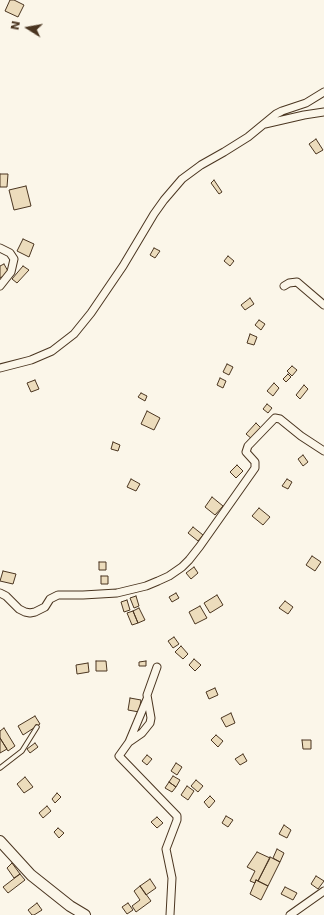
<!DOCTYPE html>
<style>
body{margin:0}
#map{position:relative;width:324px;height:915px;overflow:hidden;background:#fbf6e9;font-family:"DejaVu Sans",sans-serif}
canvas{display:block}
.north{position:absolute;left:8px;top:8px;width:40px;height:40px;-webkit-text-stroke:3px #fbf6e9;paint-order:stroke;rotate:281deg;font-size:11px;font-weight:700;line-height:16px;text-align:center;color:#4a3520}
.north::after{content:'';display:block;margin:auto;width:14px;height:18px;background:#4a3520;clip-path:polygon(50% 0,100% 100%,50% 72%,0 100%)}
</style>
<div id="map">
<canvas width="324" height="915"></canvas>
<div class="north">N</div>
</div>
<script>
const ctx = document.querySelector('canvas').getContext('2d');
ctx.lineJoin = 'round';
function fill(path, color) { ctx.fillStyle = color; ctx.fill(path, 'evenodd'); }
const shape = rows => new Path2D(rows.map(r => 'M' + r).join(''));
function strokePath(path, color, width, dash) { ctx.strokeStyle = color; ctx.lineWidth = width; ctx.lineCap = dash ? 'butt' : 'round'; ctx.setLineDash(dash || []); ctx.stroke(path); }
const building = shape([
 [10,0,14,0,24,5,18,17,5,11,10,0],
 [316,139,323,150,316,154,309,144,316,139],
 [0,174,8,174,7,187,0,187,0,174],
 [214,180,222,192,219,194,211,183,214,180],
 [26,186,31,206,14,210,9,190,26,186],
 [23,239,34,244,29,257,17,251,23,239],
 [154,248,160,251,155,258,150,255,154,248],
 [228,256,234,261,230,266,224,261,228,256],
 [4,264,9,273,0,278,0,266,4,264],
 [23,266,29,270,17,283,12,279,23,266],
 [250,298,254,304,245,310,241,305,250,298],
 [259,320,265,324,261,330,255,325,259,320],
 [250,334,257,337,254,345,247,343,250,334],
 [227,364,233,367,229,375,223,372,227,364],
 [292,366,297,370,292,376,287,371,292,366],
 [288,374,291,377,286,382,283,379,288,374],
 [220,378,226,381,223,388,217,385,220,378],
 [35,380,39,389,31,392,27,383,35,380],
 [274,383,279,388,273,396,267,391,274,383],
 [304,385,308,389,300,399,296,395,304,385],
 [141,393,147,396,145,401,138,397,141,393],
 [267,404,272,408,268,413,263,409,267,404],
 [147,411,160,418,154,430,141,424,147,411],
 [256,423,261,428,252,439,246,434,256,423],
 [113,442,120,445,118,451,111,449,113,442],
 [303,455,308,462,303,466,298,459,303,455],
 [237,465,243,471,236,478,230,472,237,465],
 [131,479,140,484,136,491,127,487,131,479],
 [287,479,292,482,288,489,282,486,287,479],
 [212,497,223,506,215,515,205,507,212,497],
 [259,508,270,517,263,525,252,516,259,508],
 [193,527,203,535,198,541,188,533,193,527],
 [312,556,321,562,315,571,306,565,312,556],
 [99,562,106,562,106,570,99,570,99,562],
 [194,567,198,573,191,579,186,573,194,567],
 [3,571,16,574,13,584,0,581,3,571],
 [101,576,108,576,108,584,101,584,101,576],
 [176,593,179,598,172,602,169,597,176,593],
 [217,595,223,605,210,613,204,603,217,595],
 [136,596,139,606,134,608,130,598,136,596],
 [127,600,130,610,124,612,121,602,127,600],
 [285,601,293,607,288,614,279,608,285,601],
 [200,606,207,618,195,624,189,612,200,606],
 [139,608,145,620,138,623,133,611,139,608],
 [133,611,138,623,132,625,127,613,133,611],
 [174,637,179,644,173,648,168,641,174,637],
 [181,646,188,654,183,659,175,652,181,646],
 [194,659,201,665,195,671,189,665,194,659],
 [96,661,106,661,107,671,96,671,96,661],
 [146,661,146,666,139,666,139,662,146,661],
 [88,663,89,672,77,674,76,665,88,663],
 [215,688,218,695,209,699,206,692,215,688],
 [130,698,141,700,139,712,128,710,130,698],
 [231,713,235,723,226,727,221,718,231,713],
 [35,716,40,724,23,735,18,726,35,716],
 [4,728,15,746,8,751,0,738,0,731,4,728],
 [216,735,223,741,218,747,211,740,216,735],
 [0,738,7,749,0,753,0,738],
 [302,740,311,740,311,749,303,749,302,740],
 [35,743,38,747,30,753,27,749,35,743],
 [243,754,247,761,240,765,235,759,243,754],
 [147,755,152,759,147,765,142,761,147,755],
 [176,763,182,767,177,775,171,771,176,763],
 [173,776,180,780,176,787,169,782,173,776],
 [25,777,33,787,24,793,17,784,25,777],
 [196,780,203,786,198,792,191,786,196,780],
 [169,782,176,787,172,792,165,788,169,782],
 [187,786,194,791,188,800,181,795,187,786],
 [57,793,61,797,55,803,52,799,57,793],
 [210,796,215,801,209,808,204,802,210,796],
 [47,806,51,811,43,818,39,813,47,806],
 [226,816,233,820,228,827,222,823,226,816],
 [157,817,163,823,157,828,151,822,157,817],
 [284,825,291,830,287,838,279,834,284,825],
 [58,828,64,833,59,838,54,832,58,828],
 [277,849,284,853,280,862,273,858,277,849],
 [257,852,270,858,258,881,256,880,255,883,250,881,255,871,247,867,257,852],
 [270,857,280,862,268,886,258,881,270,857],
 [12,863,20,874,14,878,7,868,12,863],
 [20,874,25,880,8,893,3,887,20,874],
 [316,876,324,881,318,889,311,884,316,876],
 [150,879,156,888,146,895,140,886,150,879],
 [256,880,268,886,261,900,250,894,256,880],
 [140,886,151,901,136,912,132,906,140,900,134,891,140,886],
 [285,887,297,893,293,900,281,894,285,887],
 [37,903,42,910,34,915,32,915,28,910,37,903],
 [128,903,133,910,127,914,122,907,128,903]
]);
fill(building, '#ecdcbc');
strokePath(building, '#4a3520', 1);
const lane = shape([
 [0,768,22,751,37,727]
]);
const street = shape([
 [265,124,304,115,324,112],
 [0,248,10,253,14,259,11,272,0,286],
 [284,286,289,283,297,282,324,305],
 [0,368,31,360,52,351,74,334,91,313,123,266,154,214,164,200,182,179,201,165,224,152,248,137,276,114,282,111,306,103,324,92],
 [0,593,6,596,19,609,25,612,30,613,35,612,45,607,50,599,58,595,83,595,117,593,146,586,158,581,169,576,182,567,189,560,200,546,255,468,255,462,246,452,248,446,275,418,280,419,301,436,324,451],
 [157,667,147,695,151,718,150,723,142,733,129,742,119,756,177,816,177,820,166,849,172,878,170,915],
 [129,742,147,699],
 [290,915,324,891]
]);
const secondary = shape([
 [0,841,31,875,70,906,85,915]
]);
strokePath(lane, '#4a3520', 5.5);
strokePath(street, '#4a3520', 9);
strokePath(secondary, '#4a3520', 12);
strokePath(lane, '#fbf6e9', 3.5);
strokePath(street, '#fbf6e9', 7);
strokePath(secondary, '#fbf6e9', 10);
</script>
